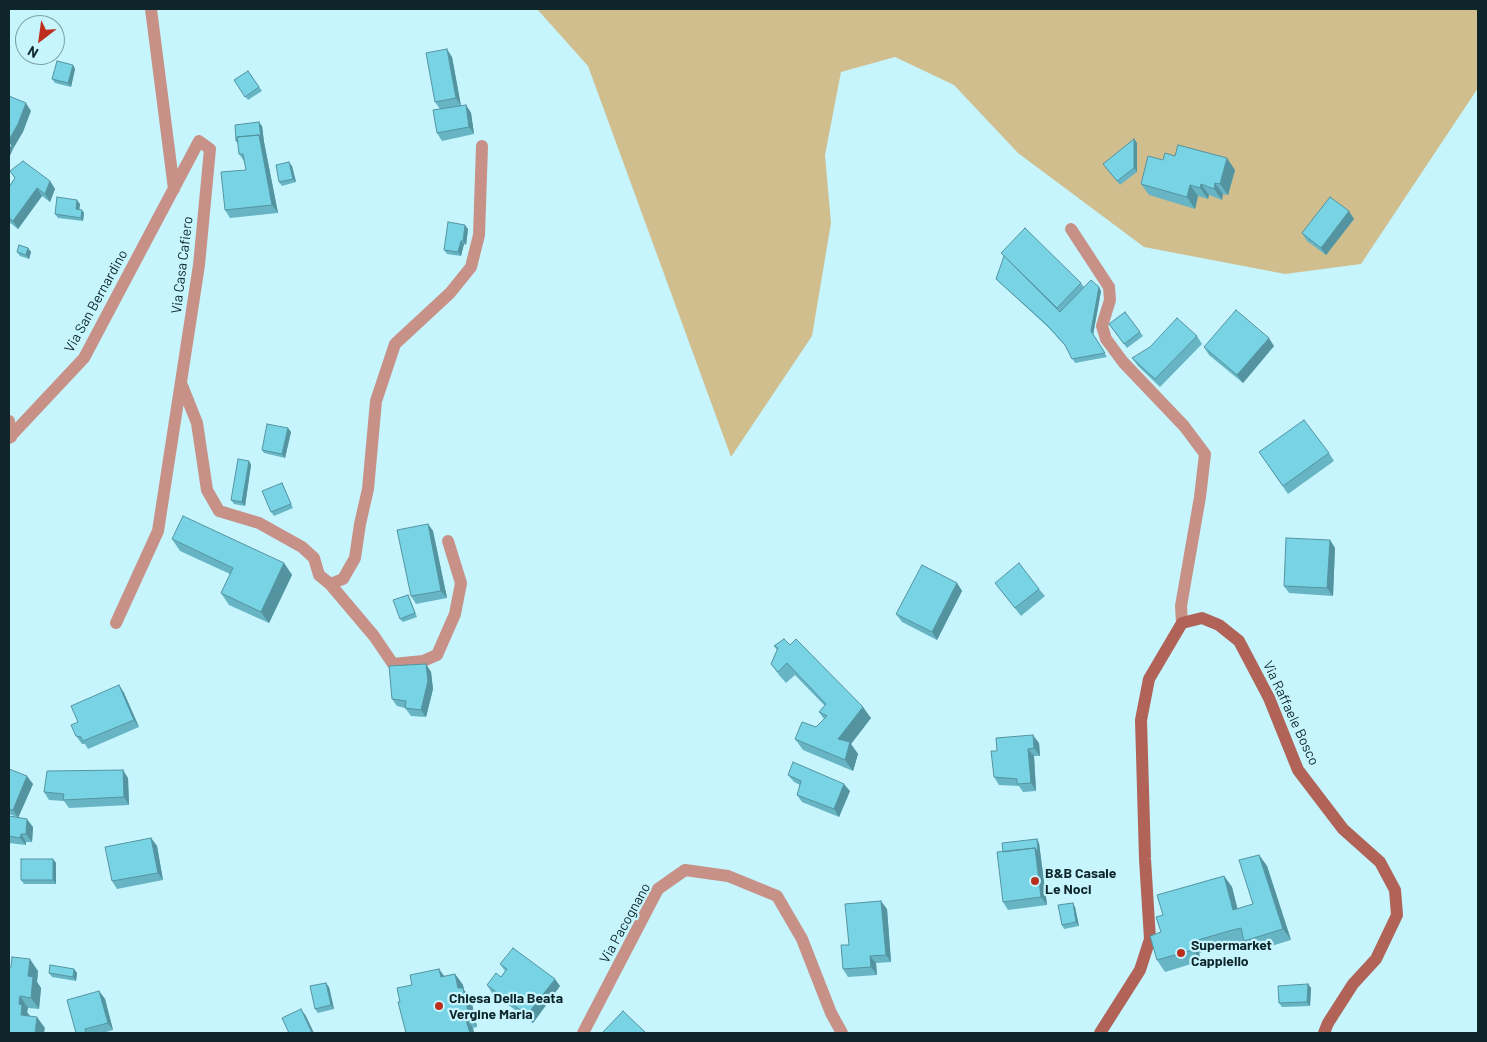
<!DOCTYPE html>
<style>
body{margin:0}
#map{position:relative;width:1487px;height:1042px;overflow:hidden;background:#c6f5fe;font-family:Barlow,sans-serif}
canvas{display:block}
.frame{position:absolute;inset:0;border:10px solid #0e262a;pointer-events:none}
.north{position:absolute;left:15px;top:15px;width:50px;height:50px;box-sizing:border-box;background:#c6f5fe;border:1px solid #7ca2a9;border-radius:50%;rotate:210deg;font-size:14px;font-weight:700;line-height:20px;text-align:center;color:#0e262a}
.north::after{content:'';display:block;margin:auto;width:18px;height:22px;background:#bc2f1f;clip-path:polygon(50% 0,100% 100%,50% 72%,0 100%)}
</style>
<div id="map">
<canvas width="1487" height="1042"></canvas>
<div class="frame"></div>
<div class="north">N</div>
</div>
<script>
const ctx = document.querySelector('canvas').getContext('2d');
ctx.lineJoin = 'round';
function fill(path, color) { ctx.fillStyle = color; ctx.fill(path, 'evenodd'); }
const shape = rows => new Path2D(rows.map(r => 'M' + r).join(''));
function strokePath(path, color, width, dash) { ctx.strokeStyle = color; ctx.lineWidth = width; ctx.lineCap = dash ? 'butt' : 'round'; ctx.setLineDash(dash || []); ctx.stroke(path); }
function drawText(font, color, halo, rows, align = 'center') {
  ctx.font = font + ' Barlow,sans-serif'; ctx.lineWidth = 4.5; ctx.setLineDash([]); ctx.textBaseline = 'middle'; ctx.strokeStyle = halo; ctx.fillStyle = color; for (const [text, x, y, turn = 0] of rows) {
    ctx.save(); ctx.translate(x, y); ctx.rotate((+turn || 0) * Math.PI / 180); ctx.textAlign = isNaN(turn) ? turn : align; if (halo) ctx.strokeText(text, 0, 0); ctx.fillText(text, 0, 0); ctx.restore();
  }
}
fill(shape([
 [537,9,1478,9,1478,88,1361,264,1285,274,1144,247,1018,153,954,85,895,57,841,72,825,155,831,223,812,336,731,457,588,66]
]), '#d0be8f');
strokePath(shape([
 [330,584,374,636,393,664,423,661,437,655,455,614,461,583,448,541]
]), '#c79187', 12);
strokePath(shape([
 [151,9,174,189],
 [1071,229,1109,287,1110,300,1102,326,1106,339,1123,362,1184,426,1205,454,1200,497,1181,606,1182,623],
 [181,383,197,423,207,490,219,511,259,523,302,547,314,558,319,575,330,584,343,579,355,558,360,524,368,489,376,401,395,344,450,293,471,267,479,235,482,146],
 [9,421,11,437],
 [9,438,84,358,199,141,210,149,199,265,158,531,116,623],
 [583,1033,658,889,685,870,728,876,777,896,802,939,831,1013,842,1033]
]), '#c79187', 12);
strokePath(shape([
 [1100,1033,1140,970,1150,939,1145,859,1141,720,1149,679,1182,623,1202,618,1219,625,1239,641,1269,698,1298,770,1343,829,1380,862,1395,890,1397,915,1376,959,1353,984,1328,1023,1324,1033]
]), '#b06356', 12);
fill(shape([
 [452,57,461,106,466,105,471,113,474,134,442,141,437,133,440,109,435,102],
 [73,65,75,69,71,87,55,83,52,79],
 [248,71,262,91,248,100,234,80],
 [262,126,264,142,278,213,230,218,225,210,246,170,244,161,239,154,238,143,236,141],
 [1134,139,1137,143,1137,172,1120,185,1106,168],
 [1163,160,1235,170,1228,195,1223,194,1222,200,1209,195,1208,199,1198,196,1195,209,1149,195,1141,184],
 [292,166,296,182,282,186,279,182],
 [10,171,50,181,55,189,50,202,42,196,18,229,9,222,9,185,9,186,15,178],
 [80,204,79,209,84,213,83,221,58,218,55,214],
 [1354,219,1326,255,1307,241,1302,233],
 [468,229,466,245,464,244,461,256,447,254,444,250],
 [28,248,31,252,29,259,20,256,17,252],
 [1001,253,1081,283,1084,287,1101,291,1093,335,1107,357,1075,363,1066,347,1050,329,999,282,996,279,1004,256],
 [1125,312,1143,336,1127,348,1109,324],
 [1197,336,1202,344,1160,387,1138,366,1132,358],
 [1274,346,1243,383,1209,355,1204,347],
 [288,428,291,432,285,458,264,453,262,450],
 [1259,452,1329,453,1334,461,1288,494],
 [249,461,251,465,245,506,234,504,231,500],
 [282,483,284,487,293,508,274,516,271,512],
 [428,524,433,531,447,598,416,604,411,596],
 [172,539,284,563,292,575,269,623,229,605,221,593,230,574,180,551],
 [1330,540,1335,548,1333,596,1289,593,1284,586],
 [957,583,962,591,937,640,902,622,896,614],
 [995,583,1039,589,1045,596,1021,616],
 [408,595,410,599,417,617,403,622,400,619],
 [784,639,871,718,851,744,858,754,853,771,803,750,795,739,816,727,824,719,819,712,825,706,795,675,786,683,779,675,771,664,777,650,774,646],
 [426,664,431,672,433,689,426,717,411,716,405,708,397,706,392,699],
 [119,685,124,693,139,727,88,749,85,744,82,744,76,736,78,722],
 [1039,743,1040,756,1034,756,1036,791,1023,792,1019,786,999,785,994,777,997,751],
 [9,769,33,784,18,818,33,827,32,842,26,842,26,845,9,843,9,816,17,817,9,814,9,815],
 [788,775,850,791,839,817,802,802,797,795,800,785,794,782],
 [128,778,129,805,69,808,64,801,49,800,44,792],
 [151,838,157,846,163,880,117,889,112,881],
 [1039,843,1047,905,1008,910,1003,902,1003,852],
 [1259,855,1267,866,1291,940,1252,952,1244,941,1237,942,1199,953,1201,961,1165,972,1157,960,1163,915,1224,876,1232,887,1237,909,1253,904],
 [53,859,56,863,56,884,24,884,21,880],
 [1075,907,1079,926,1064,929,1062,925],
 [887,909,891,962,876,963,877,975,848,977,843,969,849,945],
 [500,964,560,986,533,1023,492,993,487,985,501,977,505,971],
 [9,967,38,971,37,982,41,988,39,1009,28,1008,27,1012,30,1016,45,1028,9,1033],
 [74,969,77,973,76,981,52,977,49,973],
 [439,969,444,976,455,974,463,985,464,990,471,999,477,1027,473,1028,474,1033,406,1033,412,985],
 [1308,984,1311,988,1310,1006,1282,1007,1279,1003],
 [329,987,334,1009,318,1013,315,1009],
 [99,991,105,999,113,1030,103,1033,76,1033]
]), '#67b5c4');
fill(shape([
 [447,49,452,57,461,106,456,98],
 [73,65,75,69,71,87,68,83],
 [26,103,31,111,23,132,13,149,9,142,9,140],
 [466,105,471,113,474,134,469,127],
 [259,122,262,126,264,142,278,213,272,205,259,135],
 [1134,139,1137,143,1137,172,1134,168],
 [11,145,13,149,9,158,9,149],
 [1227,158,1235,170,1228,195,1220,184],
 [289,162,292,166,296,182,293,179],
 [50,181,55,189,50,202,45,194],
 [1215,183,1223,194,1222,200,1214,189],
 [1201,184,1209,195,1208,199,1200,188],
 [1190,185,1198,196,1195,209,1187,197],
 [37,188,42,196,18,229,13,221],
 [77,200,80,204,79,213,76,209],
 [82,210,84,213,83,221,81,218],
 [1349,211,1354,219,1326,255,1321,248],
 [465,225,468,229,466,245,463,241],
 [461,241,464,244,461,256,458,252],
 [28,248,31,252,29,259,26,255],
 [1099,287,1101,291,1093,335,1107,357,1091,331],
 [1269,338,1274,346,1243,383,1237,375],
 [288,428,291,432,285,458,282,454],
 [249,461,251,465,245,506,242,502],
 [428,524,433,531,447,598,441,591],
 [1330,540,1335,548,1333,596,1327,588],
 [284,563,292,575,269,623,261,612],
 [957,583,962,591,937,640,932,632],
 [426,664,431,672,433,689,426,717,421,710],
 [119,685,124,693,139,727,134,720],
 [863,707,871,718,851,744,858,754,853,771,845,760,838,739],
 [1033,735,1039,743,1040,756,1034,748],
 [1028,749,1034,756,1036,791,1031,783],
 [123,770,128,778,129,805,124,797],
 [27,776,33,784,18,818,13,810],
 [844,784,850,791,839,817,834,809],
 [27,819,33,827,32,842,26,834],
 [21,834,26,842,26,845,20,838],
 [151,838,157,846,163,880,158,873],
 [1037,839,1039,843,1047,905,1041,897,1035,848],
 [1259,855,1267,866,1291,940,1283,929],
 [53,859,56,863,56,884,53,880],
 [1224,876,1232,887,1241,922,1233,910],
 [881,901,887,909,891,962,886,955],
 [1073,903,1075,907,1079,926,1076,922],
 [1191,942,1199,953,1201,961,1193,950],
 [870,956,876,963,877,975,871,967],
 [30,959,38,971,37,982,41,988,39,1009,31,998,28,976],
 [74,969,77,973,76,981,73,977],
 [439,969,447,980,441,977],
 [455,974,463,985,464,990,471,999,477,1027,469,1016,458,988],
 [555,979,560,986,533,1023,527,1015],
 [326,983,329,987,334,1009,331,1005],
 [1308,984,1311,988,1310,1006,1307,1002],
 [99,991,105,999,113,1030,108,1023],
 [20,996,28,1008,27,1012,30,1016,21,1015,19,1004],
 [301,1009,306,1016,314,1033,312,1033],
 [37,1017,45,1028,44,1033,35,1033],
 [465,1017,473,1028,474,1033,470,1033]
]), '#5494a0');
const building = shape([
 [447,49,456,98,435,102,426,53,447,49],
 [57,61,73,65,68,83,52,79,57,61],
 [248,71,259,87,245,97,234,80,248,71],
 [9,96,26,103,18,124,9,140,9,96],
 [466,105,469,127,437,133,433,110,466,105],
 [259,122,261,138,259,135,237,137,238,141,236,141,235,125,259,122],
 [259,135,272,205,225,210,221,172,246,170,243,154,239,154,237,137,259,135],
 [1134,139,1134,168,1117,181,1103,164,1134,139],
 [1178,145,1227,158,1220,184,1215,183,1214,189,1201,184,1200,188,1190,185,1187,197,1141,184,1148,156,1163,160,1165,153,1175,156,1178,145],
 [23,161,50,181,45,194,37,188,13,221,9,218,9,187,15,178,10,171,23,161],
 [289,162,293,179,279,182,276,165,289,162],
 [57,197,77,200,76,209,82,210,81,218,55,214,57,197],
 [1330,197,1349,211,1321,248,1302,233,1330,197],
 [448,222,465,225,463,241,461,241,458,252,444,250,448,222],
 [1025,228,1081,283,1057,308,1001,253,1025,228],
 [19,245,28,248,26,255,17,252,19,245],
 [1004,256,1060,312,1091,280,1099,287,1091,331,1105,353,1072,359,1065,345,1047,325,996,279,1004,256],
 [1236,310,1269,338,1237,375,1204,347,1236,310],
 [1125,312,1140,332,1124,344,1109,324,1125,312],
 [1177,318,1197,336,1155,379,1132,358,1150,347,1177,318],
 [1304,420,1329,453,1283,486,1259,452,1304,420],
 [267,424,288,428,282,454,262,450,267,424],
 [238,459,249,461,242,502,231,500,238,459],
 [282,483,291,504,271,512,262,491,282,483],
 [183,516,284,563,261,612,221,593,233,568,172,539,183,516],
 [428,524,441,591,411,596,397,530,428,524],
 [1286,538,1330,540,1327,588,1284,586,1286,538],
 [1019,563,1039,589,1015,608,995,583,1019,563],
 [922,565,957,583,932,632,896,614,922,565],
 [408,595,415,613,400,619,393,600,408,595],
 [784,639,790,645,796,639,863,707,838,739,850,742,845,760,795,739,802,722,816,727,827,716,819,712,826,704,787,663,778,672,771,664,778,648,774,646,784,639],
 [426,664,428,681,421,710,405,708,406,701,392,699,389,666,426,664],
 [119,685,134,720,83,741,81,737,76,736,71,725,78,722,71,706,119,685],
 [1033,735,1034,748,1028,749,1031,783,1017,784,1017,779,994,777,991,751,997,751,996,738,1033,735],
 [793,762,844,784,834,809,797,795,801,781,788,775,793,762],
 [9,769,27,776,13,810,9,809,9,769],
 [123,770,124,797,63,800,64,794,44,792,47,771,123,770],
 [9,816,27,819,26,834,21,834,20,838,9,836,9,816],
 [151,838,158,873,112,881,105,847,151,838],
 [1037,839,1038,852,1035,848,1003,852,1002,843,1037,839],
 [1035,848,1041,897,1003,902,997,852,1035,848],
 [1259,855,1283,929,1244,941,1241,928,1229,931,1191,942,1193,950,1157,960,1150,936,1161,932,1156,917,1163,915,1157,895,1224,876,1233,910,1253,904,1239,860,1259,855],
 [21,859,53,859,53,880,21,880,21,859],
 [881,901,886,955,870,956,871,967,843,969,841,945,849,945,845,904,881,901],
 [1073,903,1076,922,1062,925,1058,905,1073,903],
 [513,948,555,979,527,1015,487,985,496,973,501,977,507,969,500,964,513,948],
 [12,957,30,959,28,976,33,977,31,998,20,996,19,1004,22,1005,21,1015,37,1017,35,1033,9,1033,9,967,11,967,12,957],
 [50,965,74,969,73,977,49,973,50,965],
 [439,969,441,977,455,974,458,988,463,988,469,1016,465,1017,470,1033,406,1033,398,1002,400,1002,397,988,412,985,410,975,439,969],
 [326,983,331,1005,315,1009,310,986,326,983],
 [1308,984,1307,1002,1279,1003,1278,986,1308,984],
 [99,991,108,1023,85,1029,86,1033,76,1033,67,1000,99,991],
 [301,1009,312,1033,289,1033,282,1018,301,1009],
 [623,1011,646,1033,605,1033,603,1032,623,1011]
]);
fill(building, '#78d3e4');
strokePath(building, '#5494a0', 1);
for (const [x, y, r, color] of [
 [1035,881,5,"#bc2f1f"],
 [1181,953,5,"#bc2f1f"],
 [439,1006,5,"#bc2f1f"]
]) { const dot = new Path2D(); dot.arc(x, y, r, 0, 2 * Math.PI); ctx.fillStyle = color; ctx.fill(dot); strokePath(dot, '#c6f5fe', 2); }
drawText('14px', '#0e262a', '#c6f5fe', [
 ["Via Casa Cafiero",182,265,-83],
 ["Via San Bernardino",96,301,-61],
 ["Via Raffaele Bosco",1291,713,65],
 ["Via Pacognano",625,923,-61]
]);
drawText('bold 14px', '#0e262a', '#c6f5fe', [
 ["B&B Casale",1045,873],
 ["Le Noci",1045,889],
 ["Supermarket",1191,945],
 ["Cappiello",1191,961],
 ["Chiesa Della Beata",449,998],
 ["Vergine Maria",449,1014]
], 'left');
</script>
